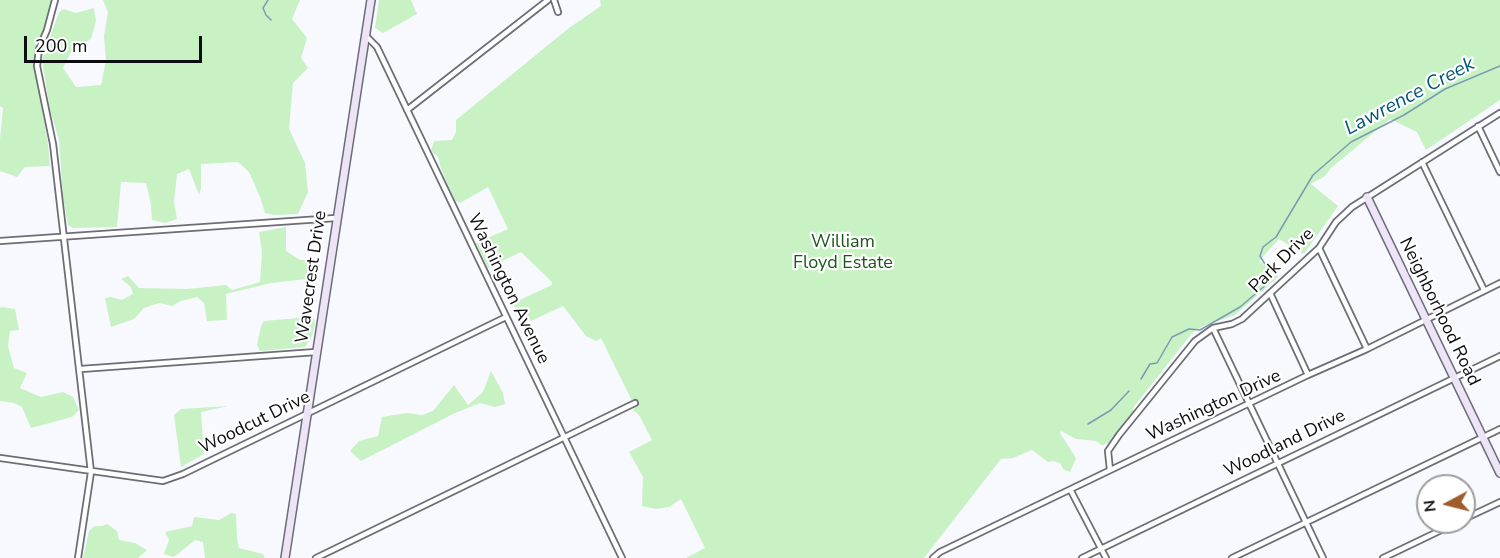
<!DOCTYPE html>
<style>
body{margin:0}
#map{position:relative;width:1500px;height:558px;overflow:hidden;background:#f8f8ff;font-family:"Nunito Sans",sans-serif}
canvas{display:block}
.north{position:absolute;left:1416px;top:474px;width:60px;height:60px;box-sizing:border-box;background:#fff;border:2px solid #9e9ea0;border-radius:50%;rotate:263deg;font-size:16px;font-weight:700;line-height:24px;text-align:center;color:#0d0d11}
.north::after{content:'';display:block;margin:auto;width:21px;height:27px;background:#a05d2b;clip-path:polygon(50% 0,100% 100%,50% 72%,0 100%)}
.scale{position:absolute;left:24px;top:36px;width:178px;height:27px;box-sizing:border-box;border:3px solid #0d0d11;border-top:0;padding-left:8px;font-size:18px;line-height:21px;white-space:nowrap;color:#0d0d11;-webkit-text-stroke:4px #fff;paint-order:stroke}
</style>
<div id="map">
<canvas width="1500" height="558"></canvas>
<div class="north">N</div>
<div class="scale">200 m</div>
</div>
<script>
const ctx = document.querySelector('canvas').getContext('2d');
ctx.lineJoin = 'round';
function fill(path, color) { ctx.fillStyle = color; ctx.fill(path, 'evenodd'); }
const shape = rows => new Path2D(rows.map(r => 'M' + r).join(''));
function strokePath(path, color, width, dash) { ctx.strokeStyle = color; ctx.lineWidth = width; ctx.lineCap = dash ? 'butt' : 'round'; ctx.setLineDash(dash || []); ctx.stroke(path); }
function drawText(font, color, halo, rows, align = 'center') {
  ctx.font = font + ' "Nunito Sans",sans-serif'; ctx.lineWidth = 4.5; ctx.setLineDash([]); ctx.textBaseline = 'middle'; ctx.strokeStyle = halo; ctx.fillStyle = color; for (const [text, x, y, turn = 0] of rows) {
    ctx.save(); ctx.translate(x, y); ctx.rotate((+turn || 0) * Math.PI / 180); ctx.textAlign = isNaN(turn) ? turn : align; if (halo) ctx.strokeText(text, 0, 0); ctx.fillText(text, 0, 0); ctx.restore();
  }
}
fill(shape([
 [0,0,53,0,34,60,48,144,50,166,25,167,17,177,0,171,0,139,3,108,0,106],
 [103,0,300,0,292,19,307,38,301,58,308,68,293,83,289,129,305,163,308,192,298,214,274,215,265,213,260,197,249,172,238,162,201,164,201,188,199,195,189,169,177,174,174,202,177,219,165,223,152,220,151,205,146,183,121,182,117,227,73,228,68,225,63,197,59,140,50,110,42,60,59,12,64,9,76,13,94,8,96,21,91,39,72,50,63,68,76,87,101,85,106,60,104,36,108,12],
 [379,0,411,0,417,14,383,33,375,28],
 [600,0,1500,0,1500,100,1426,150,1417,132,1390,119,1331,168,1325,176,1311,184,1338,206,1304,254,1279,239,1259,261,1279,276,1235,315,1203,326,1193,332,1133,408,1134,413,1109,443,1106,443,1103,446,1096,441,1076,439,1061,431,1060,433,1076,458,1070,472,1063,469,1060,463,1053,461,1048,462,1032,450,1013,458,1001,459,924,558,686,558,705,548,681,499,669,507,656,509,642,506,643,477,629,452,652,440,639,415,633,410,635,407,601,338,596,341,586,336,563,306,531,321,511,304,552,285,552,282,521,252,488,268,476,243,508,229,488,187,460,203,455,201,441,169,438,157,431,151,434,141,452,140,456,132,456,120,569,28,601,6],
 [286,227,286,251,300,260,313,260,320,270,316,278,271,283,226,294,227,320,207,321,204,303,197,297,181,301,172,306,159,303,144,308,134,319,111,327,105,298,111,297,122,300,133,294,131,287,121,279,128,276,139,288,187,289,226,285,232,290,260,282,262,252,259,232],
 [2,307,15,309,19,330,10,331,8,346,14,368,27,373,20,388,41,397,63,392,73,397,79,410,72,417,31,428,22,407,14,403,0,401,0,308],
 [311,317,314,319,315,325,311,338,305,347,260,351,257,345,261,326,264,321],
 [491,371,503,393,505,404,495,407,480,403,453,414,361,461,350,451,359,441,378,436,382,417,407,413,422,415,433,411,454,385,468,405,483,392],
 [228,406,201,412,204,454,181,467,174,415,181,409],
 [231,513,236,514,237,539,239,548,263,554,265,558,205,558,203,542,195,540,174,557,164,554,169,540,165,532,192,526,194,517,219,520],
 [107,524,117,531,119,540,135,543,147,550,138,558,83,558,89,531,95,526,102,526]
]), '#c8f2c4');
strokePath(shape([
 [268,0,263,8,266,15,271,20],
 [1141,379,1150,364,1157,363,1172,337,1189,329,1200,330,1240,307,1267,284,1271,274,1260,256,1263,247,1276,237,1313,175,1351,142,1404,115,1445,89,1500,66],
 [1088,424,1111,410,1129,391]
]), '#7a9cb3', 1.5);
const street = shape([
 [55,0,47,30,39,49,37,66,53,144,91,472,78,558],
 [554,0,558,12],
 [366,36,377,47,622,558],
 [407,110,548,0],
 [1478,126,1500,172],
 [1422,162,1484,290],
 [0,241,336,218],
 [1319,248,1367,349],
 [1270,293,1308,375],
 [1213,328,1323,558],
 [81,369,316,352],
 [0,458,163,481,183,474,506,317],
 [1110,470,1108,451,1119,435,1195,341,1213,328,1232,324,1242,319,1319,248,1336,222,1352,207,1500,113],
 [1071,491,1106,558],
 [1464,519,1500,502],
 [316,558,635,403],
 [933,558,940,552,1308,375,1367,349,1500,283],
 [1082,558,1500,356],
 [1232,558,1500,429],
 [1383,558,1458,522]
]);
const secondary = shape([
 [1367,197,1500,473],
 [285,558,371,0]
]);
strokePath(street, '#6d6d77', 8);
strokePath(secondary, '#6d6d77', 10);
strokePath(street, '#fff', 4.5);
strokePath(secondary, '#ede4f8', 7);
drawText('18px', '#1b5719', '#fff', [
 ["William",843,243],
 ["Floyd Estate",843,264]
]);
drawText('18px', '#0d0d11', '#fff', [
 ["Park Drive",1282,261,-45],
 ["Wavecrest Drive",312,277,-82],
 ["Washington Avenue",508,289,64],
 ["Neighborhood Road",1439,312,64],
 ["Washington Drive",1214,406,-25],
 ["Woodcut Drive",255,423,-26],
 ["Woodland Drive",1285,444,-26]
]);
drawText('italic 20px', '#015578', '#fff', [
 ["Lawrence Creek",1410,97,-28]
]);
</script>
